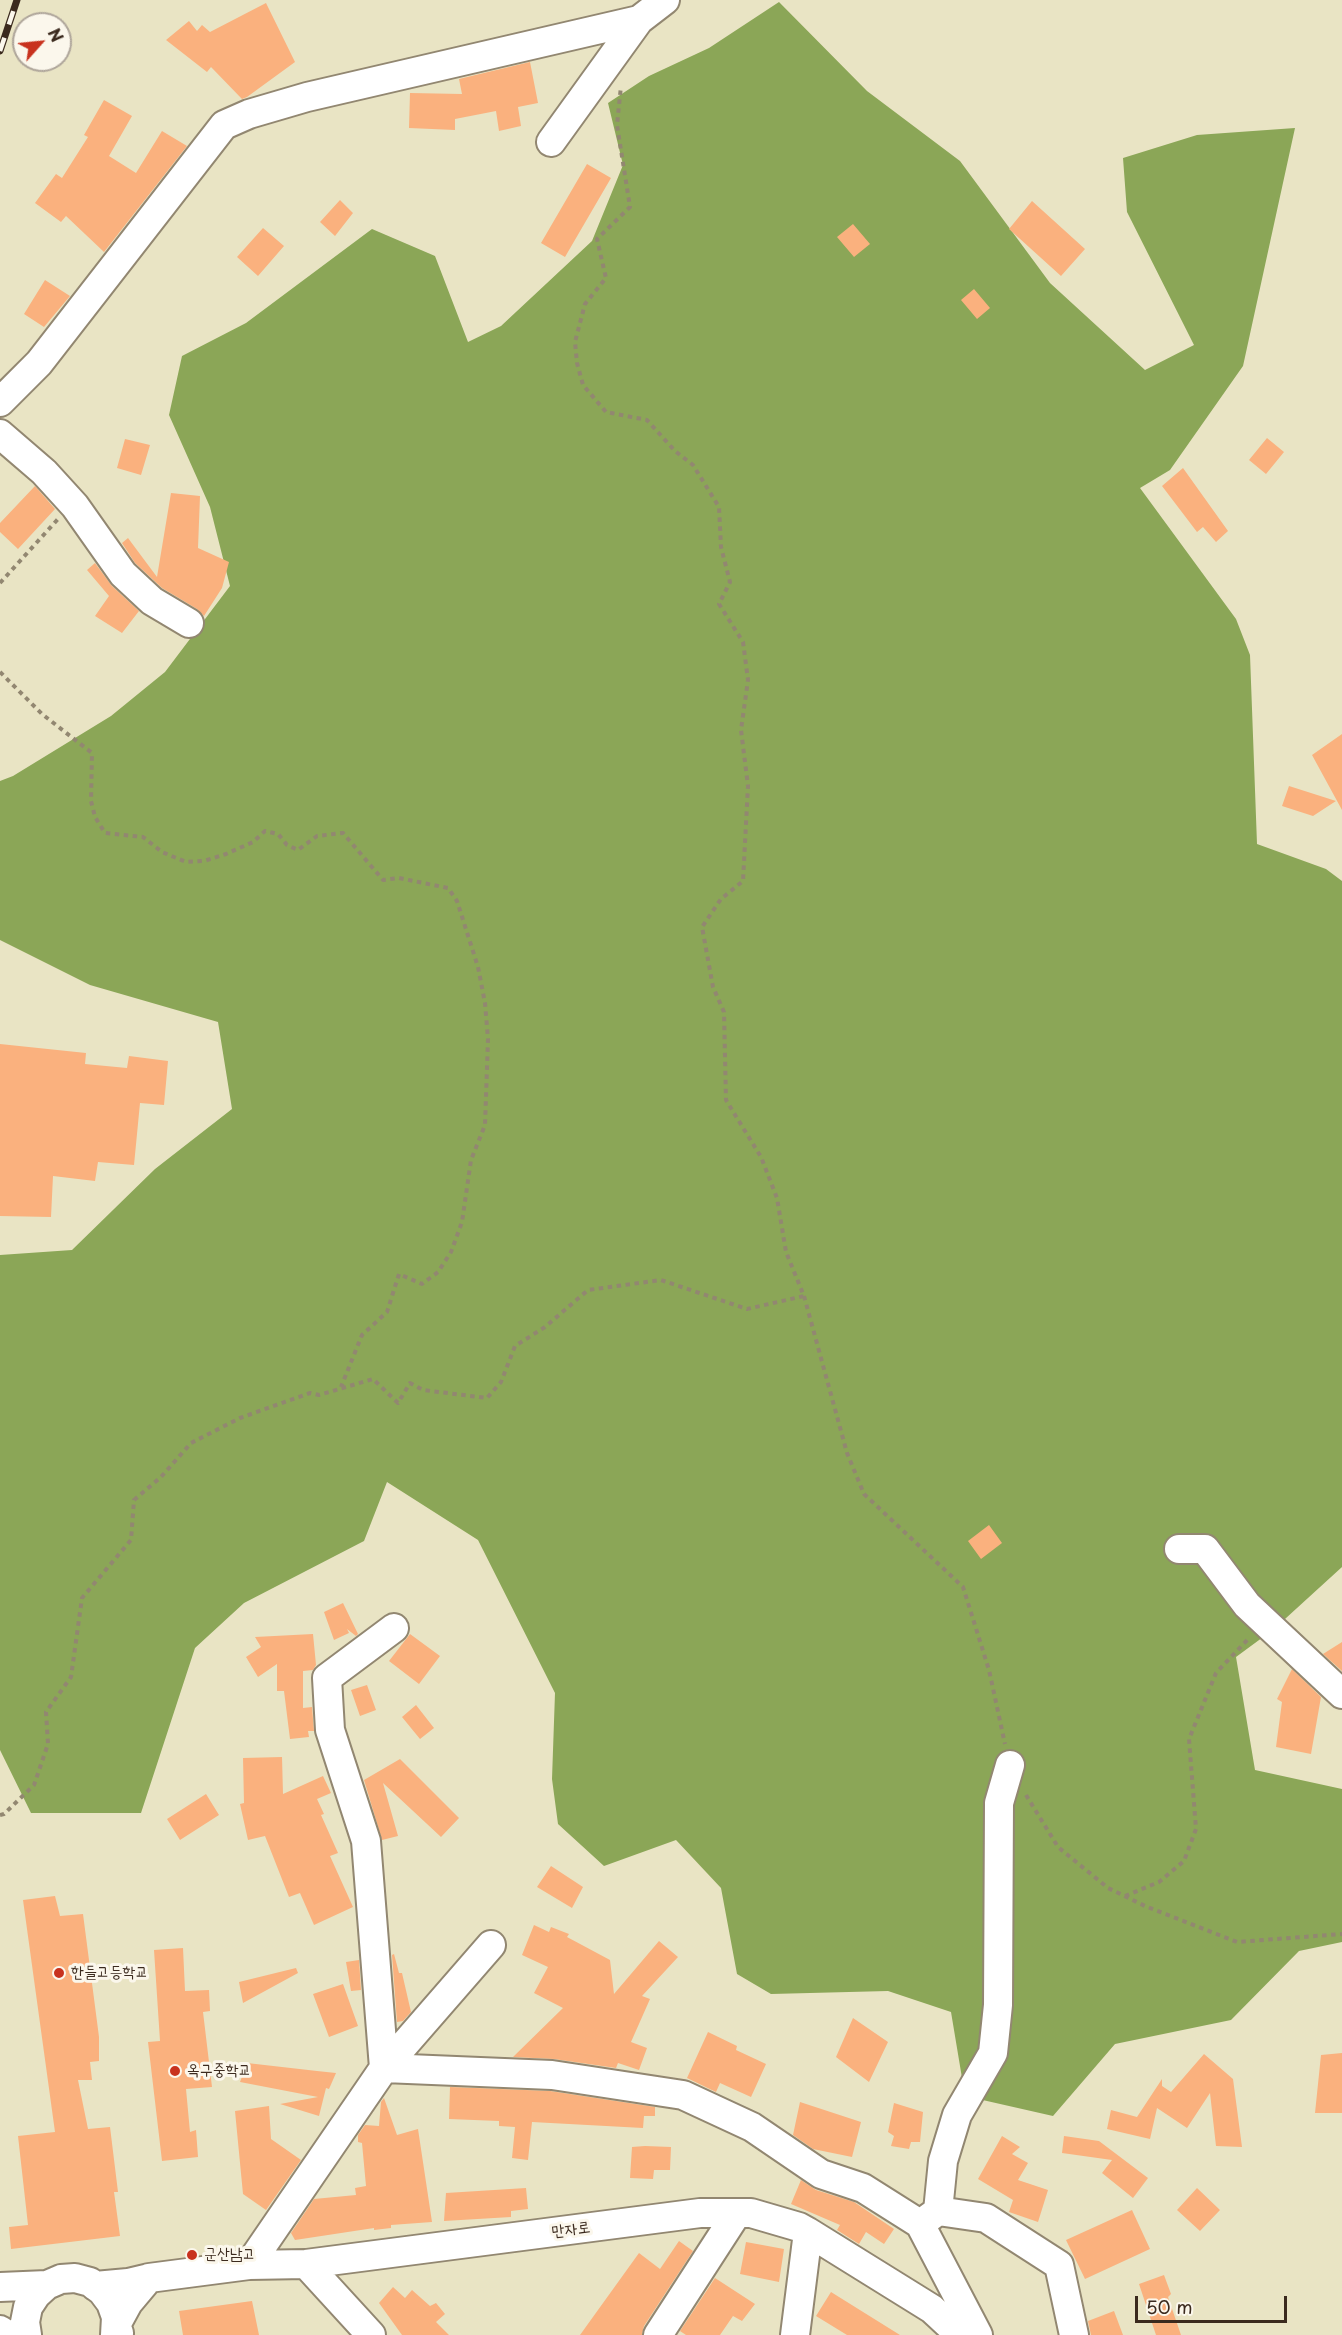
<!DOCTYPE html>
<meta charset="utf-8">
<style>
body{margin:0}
#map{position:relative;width:1342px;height:2335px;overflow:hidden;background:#e9e4c4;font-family:"Playpen Sans",sans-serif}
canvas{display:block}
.north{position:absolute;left:12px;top:12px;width:60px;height:60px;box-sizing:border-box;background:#fbf7ec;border:2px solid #aea59a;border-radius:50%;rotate:63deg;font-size:16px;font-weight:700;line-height:24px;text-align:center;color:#3b2a1e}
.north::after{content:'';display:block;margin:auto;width:21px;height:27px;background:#c8321e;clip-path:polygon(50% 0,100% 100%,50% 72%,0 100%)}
.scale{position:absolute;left:1135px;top:2296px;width:152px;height:27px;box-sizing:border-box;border:3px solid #3b2a1e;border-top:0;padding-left:8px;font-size:18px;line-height:21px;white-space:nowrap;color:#3b2a1e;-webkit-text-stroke:4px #fbf7ec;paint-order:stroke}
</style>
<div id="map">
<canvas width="1342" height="2335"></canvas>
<div class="north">N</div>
<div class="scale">50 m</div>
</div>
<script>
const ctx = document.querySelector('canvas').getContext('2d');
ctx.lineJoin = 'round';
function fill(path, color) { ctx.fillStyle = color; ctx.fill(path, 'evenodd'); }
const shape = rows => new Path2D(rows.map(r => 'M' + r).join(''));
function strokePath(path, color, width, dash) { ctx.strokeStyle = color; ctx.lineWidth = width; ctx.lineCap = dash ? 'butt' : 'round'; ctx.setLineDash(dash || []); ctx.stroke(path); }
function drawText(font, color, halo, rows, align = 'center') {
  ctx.font = font + ' "Playpen Sans","Poor Story",sans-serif'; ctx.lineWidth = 6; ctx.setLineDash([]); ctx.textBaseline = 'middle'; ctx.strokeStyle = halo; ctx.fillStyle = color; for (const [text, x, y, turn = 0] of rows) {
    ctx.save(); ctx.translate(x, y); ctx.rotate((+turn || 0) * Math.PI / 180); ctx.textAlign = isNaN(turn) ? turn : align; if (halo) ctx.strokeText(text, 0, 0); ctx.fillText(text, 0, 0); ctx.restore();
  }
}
fill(shape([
 [779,2,867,91,960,161,1050,283,1145,370,1194,345,1127,212,1123,158,1197,135,1295,128,1243,366,1170,470,1140,488,1236,619,1250,655,1257,844,1326,869,1342,881,1342,1567,1274,1629,1236,1657,1255,1770,1342,1789,1342,1942,1299,1951,1231,2020,1115,2044,1053,2116,965,2096,951,2012,888,1991,771,1994,737,1974,721,1888,676,1840,604,1866,558,1824,552,1779,555,1693,478,1540,387,1482,364,1541,244,1603,195,1648,141,1813,31,1813,0,1750,0,1255,72,1250,155,1169,232,1109,218,1022,90,985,0,940,0,781,13,776,111,716,165,672,230,586,210,507,169,415,182,356,246,323,372,229,435,256,468,342,501,326,592,241,623,165,608,103,649,76,709,48]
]), '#8ba657');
fill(shape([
 [266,3,295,62,247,97,242,99,211,67,207,72,166,40,189,21,197,31,202,25,210,32],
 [530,62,538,103,518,107,521,126,499,131,496,111,455,119,455,130,409,128,410,93,462,94,459,79],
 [104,100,132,116,109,156,136,173,162,131,187,146,104,252,66,216,61,222,35,203,56,174,62,178,88,137,84,135],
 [587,164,611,178,565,257,541,243],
 [340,200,353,213,335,236,320,222],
 [1032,201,1085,249,1061,276,1009,229],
 [853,224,870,244,854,257,837,237],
 [263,228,284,246,258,276,237,257],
 [45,280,70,296,44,327,24,314],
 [974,289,990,308,977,319,961,300],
 [1267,438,1284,452,1266,474,1249,460],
 [125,439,150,445,141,475,117,468],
 [1183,468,1228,531,1216,542,1203,527,1197,532,1162,486],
 [35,486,55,509,18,549,0,532,0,523],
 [171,493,200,496,198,548,229,562,222,588,204,616,197,609,162,588,135,563,122,543,128,538,157,577],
 [95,563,112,586,139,611,122,633,95,616,109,596,87,570],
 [1342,734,1342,810,1312,755],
 [1289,786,1336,801,1313,816,1282,806],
 [0,1044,86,1053,85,1064,127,1068,129,1056,168,1061,164,1105,140,1103,134,1165,98,1162,95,1181,53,1176,51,1217,0,1216],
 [989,1525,1002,1543,981,1559,968,1541],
 [343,1603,358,1634,356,1636,347,1629,349,1633,334,1640,324,1612],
 [313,1634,316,1665,313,1670,303,1671,303,1708,312,1707,314,1731,308,1731,309,1737,290,1739,284,1691,277,1691,277,1664,258,1677,246,1657,261,1647,255,1637],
 [410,1634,440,1656,419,1684,389,1661],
 [1342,1642,1342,1671,1323,1654],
 [1292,1669,1321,1697,1311,1754,1276,1747,1282,1702,1277,1699],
 [367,1685,376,1710,360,1716,351,1690],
 [416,1705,434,1728,420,1739,402,1717],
 [282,1757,283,1794,323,1776,331,1793,317,1799,324,1814,321,1815,338,1853,330,1856,353,1907,314,1925,300,1893,289,1897,265,1836,248,1840,240,1804,244,1803,243,1758],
 [400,1759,459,1818,441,1837,383,1783,398,1836,382,1840,364,1780],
 [206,1794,219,1815,180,1840,167,1819],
 [551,1866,583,1887,572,1908,537,1887],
 [55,1896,60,1916,83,1914,99,2037,99,2061,90,2062,92,2080,78,2080,88,2129,110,2127,118,2192,114,2192,120,2236,11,2249,9,2227,28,2225,18,2136,55,2132,23,1900],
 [534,1925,549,1932,551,1927,569,1934,567,1937,610,1960,614,1994,659,1941,678,1957,642,1996,650,1999,631,2042,647,2048,639,2070,618,2063,616,2068,554,2059,513,2057,563,2008,534,1993,548,1967,522,1955],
 [183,1948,185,1991,209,1990,210,2011,203,2012,212,2087,186,2089,190,2132,196,2130,198,2157,162,2161,148,2042,160,2041,154,1950],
 [394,1954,399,1973,402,1973,411,2012,403,2021,397,2022,392,1955],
 [359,1960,361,1990,351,1991,346,1962],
 [296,1968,298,1973,243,2003,239,1982],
 [343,1984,358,2026,329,2037,313,1994],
 [853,2018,888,2042,869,2082,836,2057],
 [708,2032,737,2046,736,2050,766,2064,751,2097,720,2083,716,2092,687,2078],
 [1342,2053,1342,2113,1315,2113,1321,2055],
 [1204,2054,1233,2079,1242,2147,1216,2146,1210,2093,1187,2128,1157,2108,1150,2139,1107,2129,1111,2110,1137,2117,1162,2079,1162,2086,1171,2092],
 [247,2063,317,2071,336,2073,329,2089,326,2088,319,2116,280,2104,318,2097,240,2082],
 [450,2087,550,2091,655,2107,655,2116,644,2116,643,2128,532,2122,528,2160,512,2158,515,2127,499,2126,499,2121,449,2119],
 [384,2098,397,2135,418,2129,432,2222,391,2225,391,2228,374,2230,374,2228,295,2240,291,2233,314,2199,356,2195,355,2188,366,2186,362,2143,358,2142,358,2135,365,2125,379,2126,381,2102],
 [800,2102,861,2122,852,2157,813,2149,793,2135],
 [894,2103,923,2112,920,2142,911,2142,909,2149,891,2146,894,2136,888,2132],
 [269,2106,271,2139,301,2160,266,2210,243,2194,235,2111],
 [1002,2136,1020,2147,1012,2154,1028,2163,1018,2180,1048,2190,1038,2222,1009,2212,1013,2200,978,2179],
 [1064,2136,1099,2141,1148,2178,1133,2198,1102,2173,1112,2160,1062,2153],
 [645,2146,671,2147,670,2170,654,2170,653,2179,630,2178,632,2147],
 [801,2180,816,2190,854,2202,894,2229,884,2244,866,2232,859,2244,837,2230,840,2225,791,2204],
 [526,2188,528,2209,511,2211,511,2217,444,2221,446,2193],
 [1197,2188,1220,2210,1200,2231,1177,2210],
 [1132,2210,1150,2249,1085,2279,1066,2240],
 [679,2241,693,2251,644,2326,642,2335,580,2335,639,2253,660,2269],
 [746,2242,784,2249,779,2282,740,2274],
 [1164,2275,1171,2294,1168,2297,1181,2335,1156,2335,1139,2284],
 [715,2278,755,2304,742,2321,733,2316,720,2335,686,2335,680,2331],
 [393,2287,405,2298,412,2290,430,2306,436,2303,445,2314,436,2322,449,2335,402,2335,379,2303],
 [831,2292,900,2335,847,2335,816,2316],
 [252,2301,259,2335,183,2335,179,2311],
 [1114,2311,1123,2335,1091,2335,1088,2321]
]), '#fab17e');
const minor = shape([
 [551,142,639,20],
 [0,402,39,363,224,125,249,114,307,97,639,20,665,0],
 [0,434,44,472,75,506,123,574,152,601,189,623],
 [1179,1549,1205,1549,1247,1605,1342,1694],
 [394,1628,327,1678,330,1730,366,1841,384,2068,552,2075,683,2095,752,2127,821,2174,863,2188,920,2224,978,2335],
 [938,2211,943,2161,957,2115,993,2053,998,2005,999,1803,1010,1765],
 [923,2222,938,2211,986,2218,1059,2265,1074,2335],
 [306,2264,371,2335],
 [249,2265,384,2068,491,1945],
 [149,2278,249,2265,306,2264,700,2213,751,2213,799,2227,808,2232,932,2309,960,2335],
 [95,2286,128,2283,149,2278,128,2303,116,2325,119,2333],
 [0,2287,47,2285],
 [0,2330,8,2335],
 [27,2335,25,2322,28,2307,36,2295,47,2285,61,2279,75,2278,90,2282,102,2291,111,2303,116,2317,115,2335],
 [658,2335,737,2213],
 [795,2335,808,2232]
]);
strokePath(minor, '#928771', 32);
strokePath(shape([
 [0,583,58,519],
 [0,672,42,714,92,753,91,801,95,817,105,833,143,837,162,852,186,862,204,861,226,854,253,842,265,831,278,834,287,845,298,850,317,836,343,833,383,880,399,878,448,888,457,901,478,967,485,1003,488,1039,485,1125,471,1160,462,1222,451,1252,438,1272,422,1284,399,1274,387,1312,362,1335,341,1387],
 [804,1296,847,1453,864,1494,963,1587,989,1670,1005,1744],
 [1026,1795,1058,1847,1108,1888,1145,1906,1237,1942,1342,1934],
 [0,1815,4,1814,34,1785,48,1744,46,1712,71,1677,82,1598,131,1540,134,1500,161,1477,191,1443,240,1418,310,1393,319,1395,373,1379,398,1403,410,1383,423,1390,487,1398,501,1382,515,1346,545,1327,588,1290,661,1280,747,1309,804,1296,786,1252,777,1198,761,1157,726,1100,724,1012,713,987,702,927,721,899,743,881,748,786,741,730,748,680,743,642,719,604,730,582,721,547,719,507,693,465,675,451,647,420,606,412,583,385,577,363,575,342,585,304,606,278,597,239,630,207,617,125,621,86],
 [1125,1896,1159,1882,1184,1861,1196,1829,1189,1739,1216,1673,1250,1637]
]), '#928771', 4, [4.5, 4.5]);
strokePath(minor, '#fff', 28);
const rail = shape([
 [0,51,17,0]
]);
strokePath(rail, '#3b2a1e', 7);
strokePath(rail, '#fbf7ec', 4.5, [14]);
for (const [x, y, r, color] of [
 [59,1973,6,"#c8321e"],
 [175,2071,6,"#c8321e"],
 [192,2255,6,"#c8321e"]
]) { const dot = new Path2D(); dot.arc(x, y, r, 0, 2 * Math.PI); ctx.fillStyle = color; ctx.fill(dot); strokePath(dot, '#fbf7ec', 2); }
drawText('16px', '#3b2a1e', '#fbf7ec', [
 ["한들고등학교",71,1973],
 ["옥구중학교",187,2071],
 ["군산남고",204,2255]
], 'left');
drawText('16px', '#3b2a1e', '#fbf7ec', [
 ["만자로",571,2230,-7]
]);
</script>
